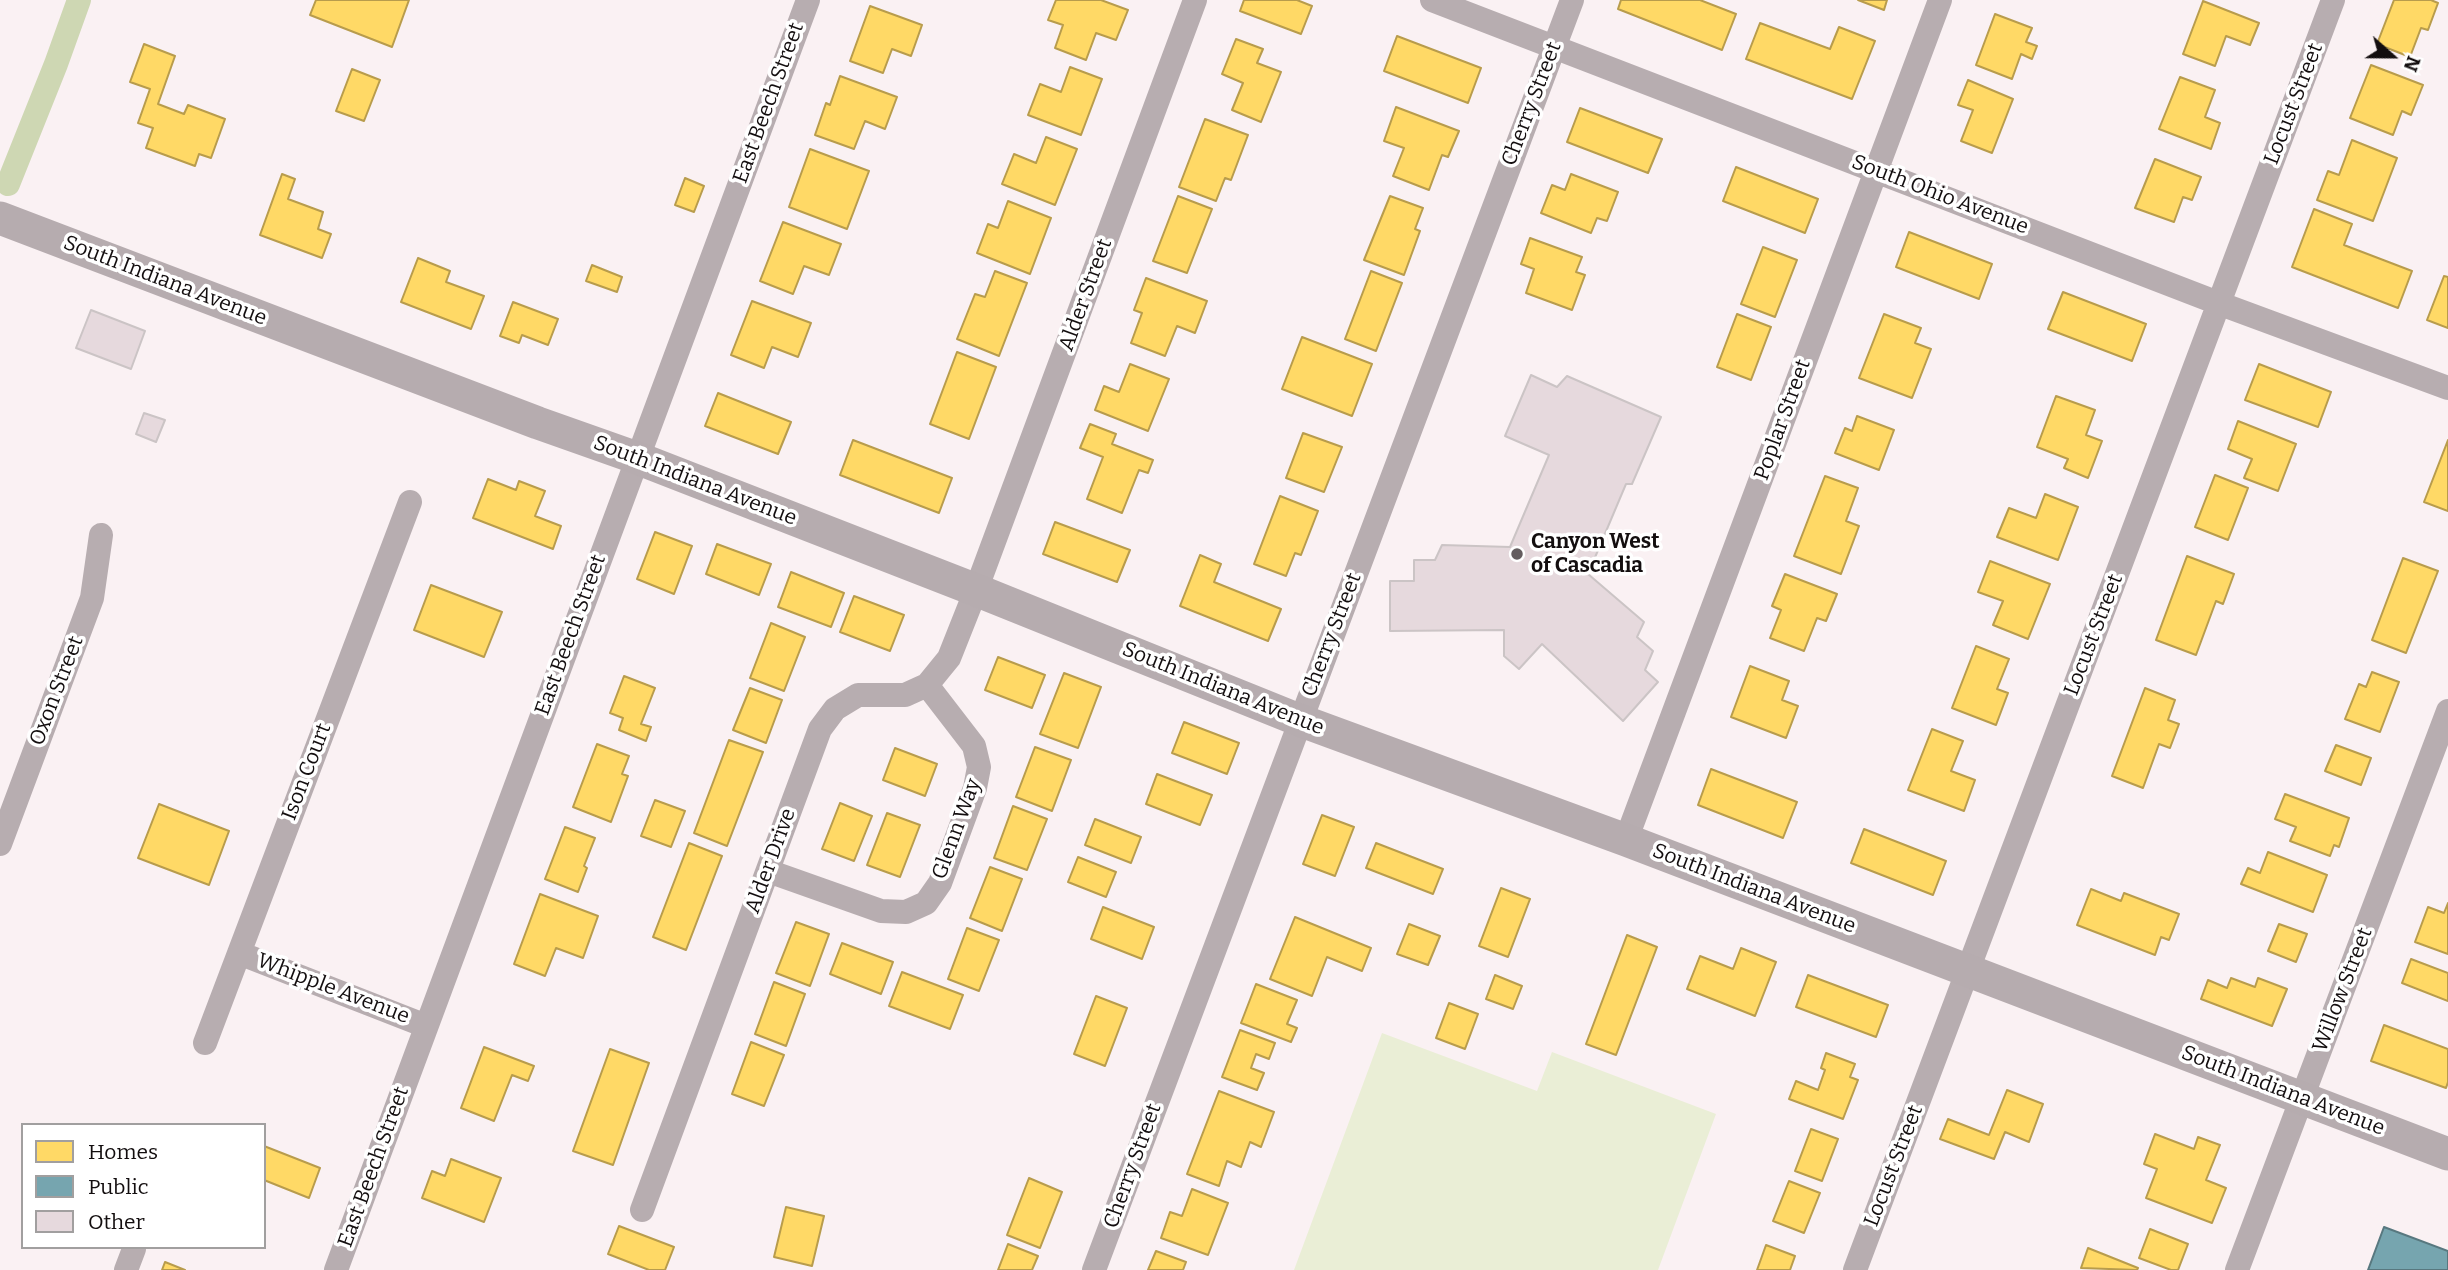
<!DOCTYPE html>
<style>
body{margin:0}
#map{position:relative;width:2448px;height:1270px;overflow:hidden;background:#faf1f3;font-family:Bitter,serif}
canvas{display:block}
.legend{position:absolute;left:21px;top:1123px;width:245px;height:126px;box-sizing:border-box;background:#fff;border:2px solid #a19f9f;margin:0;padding:9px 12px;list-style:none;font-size:21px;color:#130e0f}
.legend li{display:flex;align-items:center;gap:14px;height:35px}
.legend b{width:35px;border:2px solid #a19f9f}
.north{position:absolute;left:2357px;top:21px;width:70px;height:70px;-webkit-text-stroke:5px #fff;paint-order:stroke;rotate:111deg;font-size:19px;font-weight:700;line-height:28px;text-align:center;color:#130e0f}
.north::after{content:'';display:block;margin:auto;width:24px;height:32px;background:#130e0f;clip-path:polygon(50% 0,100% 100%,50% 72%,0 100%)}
</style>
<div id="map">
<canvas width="2448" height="1270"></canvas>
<ul class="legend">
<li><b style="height:19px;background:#ffd966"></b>Homes</li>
<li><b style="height:19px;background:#76a5af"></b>Public</li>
<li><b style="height:19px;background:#e6d9dd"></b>Other</li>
</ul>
<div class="north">N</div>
</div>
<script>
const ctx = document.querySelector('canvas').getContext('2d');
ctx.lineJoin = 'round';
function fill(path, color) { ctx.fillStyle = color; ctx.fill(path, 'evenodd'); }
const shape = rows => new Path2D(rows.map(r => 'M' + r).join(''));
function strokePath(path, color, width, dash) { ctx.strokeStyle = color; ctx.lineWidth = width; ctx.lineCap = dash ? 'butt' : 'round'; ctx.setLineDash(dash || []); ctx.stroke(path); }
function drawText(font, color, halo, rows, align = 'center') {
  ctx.font = font + ' Bitter,serif'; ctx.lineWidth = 7; ctx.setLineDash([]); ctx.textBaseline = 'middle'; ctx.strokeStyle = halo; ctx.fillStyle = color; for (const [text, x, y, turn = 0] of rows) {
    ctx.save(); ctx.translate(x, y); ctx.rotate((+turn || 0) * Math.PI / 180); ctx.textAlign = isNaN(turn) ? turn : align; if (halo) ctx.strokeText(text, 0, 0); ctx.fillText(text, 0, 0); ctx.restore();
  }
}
fill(shape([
 [1382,1033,1537,1091,1552,1052,1716,1114,1658,1270,1294,1270]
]), '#eaeed6');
const homes = shape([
 [316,0,409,0,392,47,310,15,316,0],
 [1056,0,1101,0,1128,10,1116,40,1096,33,1086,60,1055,48,1063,25,1048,20,1056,0],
 [1244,0,1297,0,1312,6,1301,34,1240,11,1244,0],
 [1621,0,1700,0,1736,14,1722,50,1618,9,1621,0],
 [1858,0,1887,0,1884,10,1858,0],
 [2394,0,2431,0,2438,3,2428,30,2421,28,2410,57,2377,44,2394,0],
 [2203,1,2259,23,2250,45,2226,36,2215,66,2183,54,2203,1],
 [870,6,922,25,911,56,892,49,883,73,850,61,870,6],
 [1995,14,2032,28,2026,42,2037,46,2032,59,2021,54,2012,79,1976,65,1995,14],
 [1760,23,1830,49,1839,27,1875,41,1852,99,1746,59,1760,23],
 [1397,36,1481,68,1468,103,1384,71,1397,36],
 [1236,39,1263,49,1257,63,1281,72,1261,122,1232,110,1243,83,1222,74,1236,39],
 [144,44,175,56,158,104,184,114,188,105,225,119,211,158,199,154,195,166,146,148,153,128,138,123,150,89,130,82,144,44],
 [2371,65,2423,85,2411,115,2402,111,2393,135,2350,118,2371,65],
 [1070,67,1102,79,1081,135,1028,115,1040,84,1061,92,1070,67],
 [352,69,380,80,364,121,336,111,352,69],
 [840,76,897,97,885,129,865,121,854,149,815,135,826,103,830,105,840,76],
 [2180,77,2215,90,2205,117,2220,123,2211,149,2159,129,2180,77],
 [1968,80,2013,99,1992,153,1961,141,1973,110,1958,105,1968,80],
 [1396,107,1459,131,1448,157,1442,155,1429,190,1393,176,1404,148,1384,141,1396,107],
 [1580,108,1662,139,1648,173,1567,142,1580,108],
 [1205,119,1248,135,1231,180,1225,178,1216,201,1179,187,1205,119],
 [1046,137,1077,149,1055,205,1002,184,1014,154,1036,163,1046,137],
 [2352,140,2397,158,2373,221,2317,200,2328,171,2339,175,2352,140],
 [810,149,869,171,847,229,789,207,810,149],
 [2155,159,2201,177,2192,200,2183,197,2174,222,2135,208,2155,159],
 [1736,167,1818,199,1805,233,1723,201,1736,167],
 [282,174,295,179,288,199,323,212,318,229,331,234,322,258,260,235,282,174],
 [1571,174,1618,192,1607,221,1597,218,1591,233,1541,213,1552,185,1565,190,1571,174],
 [685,178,704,186,694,212,675,205,685,178],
 [1178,196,1212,209,1187,273,1153,261,1178,196],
 [1390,196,1423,208,1415,229,1420,231,1404,275,1364,260,1390,196],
 [1008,201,1051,218,1030,274,977,253,988,224,998,228,1008,201],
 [2314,209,2352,224,2344,245,2412,271,2398,308,2292,267,2314,209],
 [783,222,841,244,829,275,804,266,793,294,760,281,783,222],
 [1909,232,1992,264,1979,299,1896,267,1909,232],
 [1530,238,1582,257,1576,272,1585,275,1572,310,1526,293,1534,269,1521,264,1530,238],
 [1763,247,1797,260,1775,317,1741,304,1763,247],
 [418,258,450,271,446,282,484,296,471,329,401,302,418,258],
 [592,265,622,277,617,292,586,281,592,265],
 [995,271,1027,283,999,356,957,339,975,294,985,297,995,271],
 [1371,271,1402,283,1376,351,1345,339,1371,271],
 [2444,276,2448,277,2448,328,2427,320,2444,276],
 [1146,278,1207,301,1195,333,1177,326,1165,356,1131,343,1142,313,1134,310,1146,278],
 [2063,292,2146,324,2132,361,2048,329,2063,292],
 [752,301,811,323,798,357,772,347,764,368,731,355,752,301],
 [513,302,558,319,548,345,522,335,519,343,500,336,513,302],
 [1737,314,1771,327,1751,380,1717,367,1737,314],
 [1884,314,1921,328,1915,343,1931,349,1912,398,1859,378,1884,314],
 [1302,337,1372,364,1352,416,1282,389,1302,337],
 [957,352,996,367,969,439,930,424,957,352],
 [1130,364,1169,379,1148,431,1095,410,1104,386,1119,392,1130,364],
 [2259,364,2331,392,2318,427,2245,400,2259,364],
 [718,393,791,422,778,454,705,426,718,393],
 [2056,396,2095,410,2086,435,2102,441,2088,478,2064,468,2068,459,2037,447,2056,396],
 [1857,416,1894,430,1879,470,1835,453,1845,428,1852,431,1857,416],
 [2238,421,2296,444,2278,491,2244,478,2252,459,2228,449,2238,421],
 [1090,424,1116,434,1112,444,1153,460,1148,473,1139,470,1122,513,1087,499,1103,457,1080,448,1090,424],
 [1303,433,1342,447,1324,492,1286,478,1303,433],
 [853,440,952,478,939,513,840,475,853,440],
 [2448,440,2448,511,2424,502,2448,440],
 [2215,475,2248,488,2228,540,2195,527,2215,475],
 [1825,476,1858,488,1846,521,1859,526,1841,574,1794,556,1825,476],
 [488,479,516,490,519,481,545,491,535,516,561,526,553,549,473,518,488,479],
 [2045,494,2078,507,2058,560,1997,537,2009,508,2036,518,2045,494],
 [1280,496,1318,511,1301,555,1295,553,1286,576,1254,564,1280,496],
 [1055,522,1130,550,1117,582,1043,554,1055,522],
 [655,532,692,546,674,594,637,579,655,532],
 [717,544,771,564,759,595,706,574,717,544],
 [1200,555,1221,564,1214,582,1281,609,1268,641,1180,606,1200,555],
 [2187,556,2234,574,2223,604,2216,601,2196,655,2156,640,2187,556],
 [2403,558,2438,571,2406,653,2372,640,2403,558],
 [1990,561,2050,584,2028,639,1993,625,2003,601,1978,592,1990,561],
 [791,572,844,593,831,627,778,607,791,572],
 [1785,574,1837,594,1826,621,1817,618,1804,651,1770,638,1781,610,1772,606,1785,574],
 [431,585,502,612,484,657,414,630,431,585],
 [854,596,904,615,890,651,840,632,854,596],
 [771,623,805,637,784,691,750,678,771,623],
 [1976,646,2009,659,1997,689,2008,693,1996,725,1952,708,1976,646],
 [998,657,1045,675,1032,708,985,690,998,657],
 [1750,666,1789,681,1782,700,1798,706,1786,738,1731,717,1750,666],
 [2372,672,2399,682,2380,732,2345,719,2359,684,2366,687,2372,672],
 [1064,673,1101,687,1078,748,1040,734,1064,673],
 [624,676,655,688,641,724,651,727,646,741,619,730,623,718,610,713,624,676],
 [750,688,782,700,766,743,733,730,750,688],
 [2145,688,2175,700,2168,720,2179,724,2170,748,2159,744,2143,788,2112,776,2145,688],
 [1184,722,1239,743,1227,774,1172,753,1184,722],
 [1932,729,1963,741,1951,771,1975,780,1964,811,1908,790,1932,729],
 [729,740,763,752,727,846,694,833,729,740],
 [597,744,629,756,622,774,628,776,611,822,573,807,597,744],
 [2336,745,2371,758,2361,785,2325,771,2336,745],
 [1035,747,1071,760,1052,811,1016,797,1035,747],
 [895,748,937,764,925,796,883,780,895,748],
 [1711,769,1797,802,1783,838,1698,805,1711,769],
 [1157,774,1212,795,1200,825,1146,804,1157,774],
 [2285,794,2349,818,2339,847,2334,845,2330,856,2290,841,2296,827,2275,819,2285,794],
 [655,800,685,811,671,847,641,836,655,800],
 [840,803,872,816,854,861,822,849,840,803],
 [159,804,229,831,209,885,138,858,159,804],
 [1013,806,1047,819,1027,870,994,858,1013,806],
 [887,813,920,825,900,877,867,865,887,813],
 [1322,815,1354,827,1335,876,1303,864,1322,815],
 [1095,819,1141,837,1131,863,1085,845,1095,819],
 [565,827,595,838,584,866,587,868,578,892,545,879,565,827],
 [1864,829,1946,861,1933,895,1851,863,1864,829],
 [689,843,722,856,686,950,653,937,689,843],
 [1376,843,1443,869,1433,894,1366,868,1376,843],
 [2268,852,2327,875,2313,912,2241,884,2248,868,2260,873,2268,852],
 [1078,857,1116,872,1106,897,1068,882,1078,857],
 [990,867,1022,879,1002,931,970,918,990,867],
 [1501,888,1530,899,1508,957,1479,946,1501,888],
 [2091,889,2121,901,2124,893,2179,914,2169,940,2161,937,2155,955,2077,925,2091,889],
 [540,894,598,916,583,958,556,948,545,976,514,964,540,894],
 [2448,903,2448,954,2415,942,2428,907,2444,913,2448,903],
 [1103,907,1154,927,1142,959,1091,939,1103,907],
 [1295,917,1371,948,1362,971,1327,957,1312,996,1270,979,1295,917],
 [796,922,829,934,810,986,776,973,796,922],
 [1409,924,1440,936,1428,965,1397,954,1409,924],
 [2279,924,2307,934,2296,962,2268,951,2279,924],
 [967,928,999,940,979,991,948,979,967,928],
 [1627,935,1657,947,1616,1055,1586,1044,1627,935],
 [842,943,893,962,881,994,830,974,842,943],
 [1741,948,1776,962,1755,1016,1687,989,1700,956,1733,969,1741,948],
 [2411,959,2448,973,2448,1001,2402,983,2411,959],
 [902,972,963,995,950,1029,889,1006,902,972],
 [1495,975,1522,986,1513,1009,1486,999,1495,975],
 [1808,975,1888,1005,1876,1037,1796,1007,1808,975],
 [2231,978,2255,987,2258,978,2287,989,2272,1026,2201,999,2208,980,2227,988,2231,978],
 [774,982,805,994,786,1046,755,1034,774,982],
 [1256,984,1297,1000,1287,1024,1297,1028,1291,1042,1241,1023,1256,984],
 [1096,996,1127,1008,1105,1066,1074,1054,1096,996],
 [1449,1003,1478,1014,1465,1049,1436,1038,1449,1003],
 [2384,1025,2448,1049,2448,1082,2446,1088,2371,1061,2384,1025],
 [1240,1030,1275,1043,1269,1059,1256,1054,1251,1068,1264,1073,1257,1090,1222,1077,1240,1030],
 [751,1042,784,1055,764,1106,732,1094,751,1042],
 [484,1047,534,1066,528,1081,512,1075,494,1121,461,1108,484,1047],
 [610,1049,649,1063,613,1165,573,1151,610,1049],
 [1826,1053,1855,1064,1850,1077,1858,1080,1843,1119,1789,1099,1796,1081,1818,1090,1825,1070,1821,1068,1826,1053],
 [2007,1090,2043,1104,2029,1142,2005,1132,1994,1159,1940,1139,1948,1119,1989,1135,2007,1090],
 [1219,1091,1274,1112,1261,1147,1250,1142,1241,1167,1227,1161,1219,1186,1187,1174,1219,1091],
 [1811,1129,1838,1139,1822,1181,1795,1171,1811,1129],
 [2155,1134,2194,1149,2198,1137,2220,1145,2206,1180,2226,1188,2212,1223,2146,1198,2157,1169,2144,1164,2155,1134],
 [264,1146,320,1168,309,1198,264,1180,264,1146],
 [451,1159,501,1178,484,1222,422,1198,432,1171,445,1176,451,1159],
 [1029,1178,1062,1192,1040,1248,1007,1235,1029,1178],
 [1789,1181,1820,1193,1804,1233,1773,1221,1789,1181],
 [1192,1189,1228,1203,1208,1255,1161,1238,1170,1212,1182,1216,1192,1189],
 [786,1207,824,1216,812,1266,774,1257,786,1207],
 [619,1226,674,1247,665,1270,649,1270,608,1254,619,1226],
 [2150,1229,2188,1244,2178,1270,2171,1270,2139,1258,2150,1229],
 [1008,1244,1038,1256,1032,1270,998,1270,1008,1244],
 [1766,1245,1795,1256,1790,1270,1757,1270,1766,1245],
 [2088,1248,2138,1268,2137,1270,2081,1268,2088,1248],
 [1156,1251,1186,1262,1183,1270,1148,1270,1156,1251],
 [165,1262,185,1270,162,1270,165,1262]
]);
fill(homes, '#ffd966');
strokePath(homes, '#b89c4c', 2);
const public = shape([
 [2384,1227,2448,1251,2448,1270,2368,1270,2384,1227]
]);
fill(public, '#76a5af');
strokePath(public, '#58787f', 2);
strokePath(shape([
 [8,184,56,64,79,0]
]), '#ced7b3', 24);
const building = shape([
 [91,310,145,331,131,369,76,348,91,310],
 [1531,375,1557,387,1567,376,1661,417,1632,484,1626,484,1588,574,1644,622,1637,637,1653,651,1645,670,1658,682,1623,721,1542,644,1519,669,1504,656,1504,630,1390,631,1390,581,1414,581,1414,560,1435,560,1442,545,1510,547,1549,455,1505,436,1531,375],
 [144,413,165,420,156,442,136,434,144,413]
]);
fill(building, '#e6d9dd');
strokePath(building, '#cbc4c5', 2);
strokePath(shape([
 [1432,0,2218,303,2448,388],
 [1626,840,1940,0],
 [0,844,92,598,101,535],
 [768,871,881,911,906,912,926,903,940,883,975,788,979,767,974,746,927,685],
 [239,953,426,1026],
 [205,1043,410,502],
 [642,1210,820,729,835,709,858,695,905,695,927,685,949,658,976,590,1195,0],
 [126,1270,134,1249],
 [336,1270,808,0],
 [1094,1270,1572,0],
 [1855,1270,2333,0],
 [2237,1270,2448,711]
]), '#b7adb0', 24);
strokePath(shape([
 [0,218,538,423,637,458,976,590,1299,720,1626,840,2448,1154]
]), '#b6acaf', 33);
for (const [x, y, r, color] of [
 [1517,554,7,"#645d5f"]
]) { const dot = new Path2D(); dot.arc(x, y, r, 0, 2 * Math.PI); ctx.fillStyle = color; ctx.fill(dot); strokePath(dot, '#fff', 2.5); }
drawText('21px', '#130e0f', '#fff', [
 ["East Beech Street",769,103,-70],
 ["Cherry Street",1532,104,-69],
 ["Locust Street",2294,104,-69],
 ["South Ohio Avenue",1940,195,21],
 ["South Indiana Avenue",165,281,21],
 ["Alder Street",1086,295,-70],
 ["Poplar Street",1783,420,-70],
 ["South Indiana Avenue",695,481,21],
 ["East Beech Street",571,635,-70],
 ["Cherry Street",1332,635,-69],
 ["Locust Street",2094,635,-69],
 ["South Indiana Avenue",1223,689,22],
 ["Oxon Street",57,691,-69],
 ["Ison Court",307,772,-69],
 ["Glenn Way",957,829,-70],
 ["Alder Drive",771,861,-70],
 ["South Indiana Avenue",1754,889,21],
 ["Whipple Avenue",333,989,21],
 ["Willow Street",2343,990,-69],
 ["South Indiana Avenue",2283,1091,21],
 ["Cherry Street",1133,1166,-70],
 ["Locust Street",1894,1166,-69],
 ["East Beech Street",374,1167,-70]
]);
drawText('bold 21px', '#130e0f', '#fff', [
 ["Canyon West",1531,542],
 ["of Cascadia",1531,566]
], 'left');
</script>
